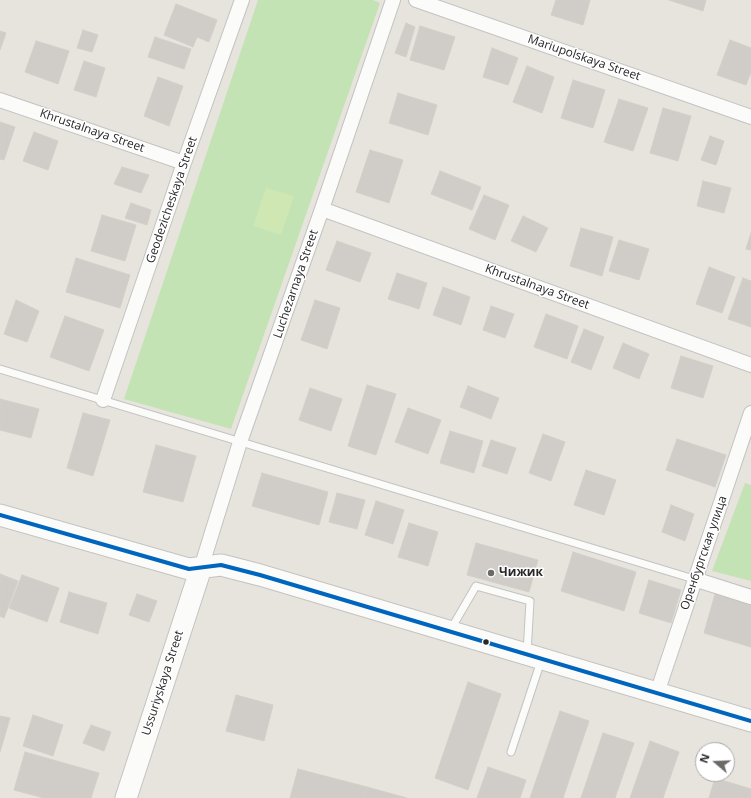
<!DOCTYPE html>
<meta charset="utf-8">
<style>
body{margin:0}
#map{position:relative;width:751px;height:798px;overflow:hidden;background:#e7e4dd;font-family:"Open Sans",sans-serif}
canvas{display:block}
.north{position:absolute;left:695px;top:742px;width:40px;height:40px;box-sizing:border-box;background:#fff;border:1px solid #a9a9a9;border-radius:50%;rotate:289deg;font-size:11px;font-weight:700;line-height:16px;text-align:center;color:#282828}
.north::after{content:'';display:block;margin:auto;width:14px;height:18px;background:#6b6a67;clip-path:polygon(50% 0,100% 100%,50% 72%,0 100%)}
</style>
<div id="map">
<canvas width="751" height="798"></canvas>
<div class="north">N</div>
</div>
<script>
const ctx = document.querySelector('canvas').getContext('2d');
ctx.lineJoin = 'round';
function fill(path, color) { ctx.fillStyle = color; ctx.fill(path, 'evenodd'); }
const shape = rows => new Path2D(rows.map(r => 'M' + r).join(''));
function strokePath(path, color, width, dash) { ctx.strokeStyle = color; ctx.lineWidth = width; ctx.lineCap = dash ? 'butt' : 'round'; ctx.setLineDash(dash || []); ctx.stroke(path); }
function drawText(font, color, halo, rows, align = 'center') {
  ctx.font = font + ' "Open Sans",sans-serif'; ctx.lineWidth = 3; ctx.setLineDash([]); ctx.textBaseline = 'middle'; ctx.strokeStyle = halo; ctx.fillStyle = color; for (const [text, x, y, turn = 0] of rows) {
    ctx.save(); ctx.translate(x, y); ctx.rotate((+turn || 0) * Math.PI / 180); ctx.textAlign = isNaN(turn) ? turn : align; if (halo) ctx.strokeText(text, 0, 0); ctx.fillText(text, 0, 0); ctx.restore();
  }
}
fill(shape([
 [258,0,373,0,380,3,231,429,124,399],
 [745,483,751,485,751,581,712,571]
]), '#c3e3b5');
fill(shape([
 [266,188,294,196,281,235,253,226]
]), '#cee7b3');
const building = shape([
 [556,0,590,0,583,25,551,15,556,0],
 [669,0,706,0,703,11,669,0],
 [176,4,217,20,209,42,197,37,193,47,164,35,176,4],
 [406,23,415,27,406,57,395,53,406,23],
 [420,26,455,37,444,70,410,60,420,26],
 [83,30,98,35,92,52,77,48,83,30],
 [0,31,6,33,0,50,0,31],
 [155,37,191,49,184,69,148,57,155,37],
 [730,40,751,48,751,72,746,85,717,75,730,40],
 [36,41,69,51,58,84,25,72,36,41],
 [492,48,518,58,508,85,483,77,492,48],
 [84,61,105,68,96,97,74,90,84,61],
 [527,66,554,77,542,113,513,102,527,66],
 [158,77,183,86,169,126,144,116,158,77],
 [573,80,605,90,593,128,561,118,573,80],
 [398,93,437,105,428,135,389,123,398,93],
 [619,99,648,108,633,151,604,142,619,99],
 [663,108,691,116,678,161,650,153,663,108],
 [0,122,15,127,4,160,0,159,0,122],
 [34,132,58,141,48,170,23,161,34,132],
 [710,136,724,141,716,165,701,160,710,136],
 [370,150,403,160,389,203,356,192,370,150],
 [122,167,149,175,141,193,114,184,122,167],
 [440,171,481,187,472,210,431,194,440,171],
 [703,181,731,188,724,213,697,206,703,181],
 [484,195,509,205,495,240,469,229,484,195],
 [131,203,151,210,147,225,125,218,131,203],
 [102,215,136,225,125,261,91,251,102,215],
 [523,216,548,228,536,252,511,241,523,216],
 [581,228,613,237,602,276,570,266,581,228],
 [751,233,751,250,746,249,751,233],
 [619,240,649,249,639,280,609,271,619,240],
 [337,241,371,253,360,282,326,270,337,241],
 [76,258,130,275,120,308,66,292,76,258],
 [709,267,735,277,722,313,696,304,709,267],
 [397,273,427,283,419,309,388,299,397,273],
 [743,278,751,281,751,327,728,319,743,278],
 [443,287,470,297,461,325,433,315,443,287],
 [16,300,39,311,27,342,4,334,16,300],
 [315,300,340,308,327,349,301,340,315,300],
 [491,306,514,314,505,338,483,330,491,306],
 [546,314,578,326,567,359,534,347,546,314],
 [65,316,104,330,89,371,50,357,65,316],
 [584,329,604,337,591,370,571,362,584,329],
 [623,343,649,354,639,379,613,368,623,343],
 [681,356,713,366,703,398,671,388,681,356],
 [367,385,396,394,376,455,348,446,367,385],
 [468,386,499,398,491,419,460,407,468,386],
 [310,388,342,399,331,431,299,420,310,388],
 [0,399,39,409,31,438,0,430,0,399],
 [408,408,441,420,428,454,395,442,408,408],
 [83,413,110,420,93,476,67,468,83,413],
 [450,431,483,441,474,473,440,463,450,431],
 [543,434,565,442,551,481,529,473,543,434],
 [677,439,726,455,715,487,666,470,677,439],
 [491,440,516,448,507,474,482,466,491,440],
 [156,445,196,456,183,502,143,492,156,445],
 [586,470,616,480,604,515,574,505,586,470],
 [262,473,328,492,319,525,252,506,262,473],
 [337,493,365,500,357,529,329,522,337,493],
 [376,501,404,510,393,544,365,535,376,501],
 [671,505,694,514,685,541,662,532,671,505],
 [409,523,438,532,428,566,398,557,409,523],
 [476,543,538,560,529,592,467,575,476,543],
 [573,552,636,572,624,611,561,591,573,552],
 [0,574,18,581,4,618,0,616,0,574],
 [22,575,59,588,47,622,9,608,22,575],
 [649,580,681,590,671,623,639,613,649,580],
 [69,592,107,603,98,634,60,622,69,592],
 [137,594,157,601,149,622,129,615,137,594],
 [715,594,751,604,751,647,704,633,715,594],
 [468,682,501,694,468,790,435,778,468,682],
 [236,695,273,705,264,741,226,731,236,695],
 [560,711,589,721,563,798,530,798,560,711],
 [33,715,63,725,53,756,23,746,33,715],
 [0,716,10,718,0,752,0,716],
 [91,725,111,732,104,751,83,743,91,725],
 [603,733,634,743,615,798,581,798,603,733],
 [650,741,679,752,663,798,630,798,650,741],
 [25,752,99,773,91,798,44,798,14,790,25,752],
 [488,767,526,780,520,798,477,798,488,767],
 [298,769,367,787,364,798,290,798,298,769],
 [715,778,751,789,751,798,709,798,715,778],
 [367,787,407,798,364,798,367,787]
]);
fill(building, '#d0cdc8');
strokePath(building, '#d2cfc9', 1);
const lane = shape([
 [0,369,694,579],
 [451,629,476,586,530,601,527,653],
 [511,752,541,661]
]);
const street = shape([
 [416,0,751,117],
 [0,100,184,163],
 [322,209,751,365],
 [103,400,184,163,242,0],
 [201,568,240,442,322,209,393,0],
 [694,579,751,597],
 [657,693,751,413]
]);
const secondary = shape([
 [0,515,189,569,221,565,260,575,751,721],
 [126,798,201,568]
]);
strokePath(lane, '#c4c3c3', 9);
strokePath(street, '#c4c3c3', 16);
strokePath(secondary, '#c4c3c3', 23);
strokePath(lane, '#fbfbfa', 7);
strokePath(street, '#fbfbfa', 14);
strokePath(secondary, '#fbfbfa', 21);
strokePath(shape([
 [0,515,189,569,221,565,260,575,751,721]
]), '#0065bd', 4);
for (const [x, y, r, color] of [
 [491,573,4,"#6b6a67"],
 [486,642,3.5,"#282828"]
]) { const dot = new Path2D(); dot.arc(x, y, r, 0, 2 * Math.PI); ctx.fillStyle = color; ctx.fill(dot); strokePath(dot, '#fff', 1.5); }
drawText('12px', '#282828', '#fff', [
 ["Mariupolskaya Street",584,58,19],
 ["Khrustalnaya Street",92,131,19],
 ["Geodezicheskaya Street",172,200,-71],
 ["Luchezarnaya Street",296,284,-71],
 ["Khrustalnaya Street",537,287,20],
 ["Оренбургская улица",704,553,-71],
 ["Ussuriyskaya Street",163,683,-72]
]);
drawText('bold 12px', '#282828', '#fff', [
 ["Чижик",499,573]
], 'left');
</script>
